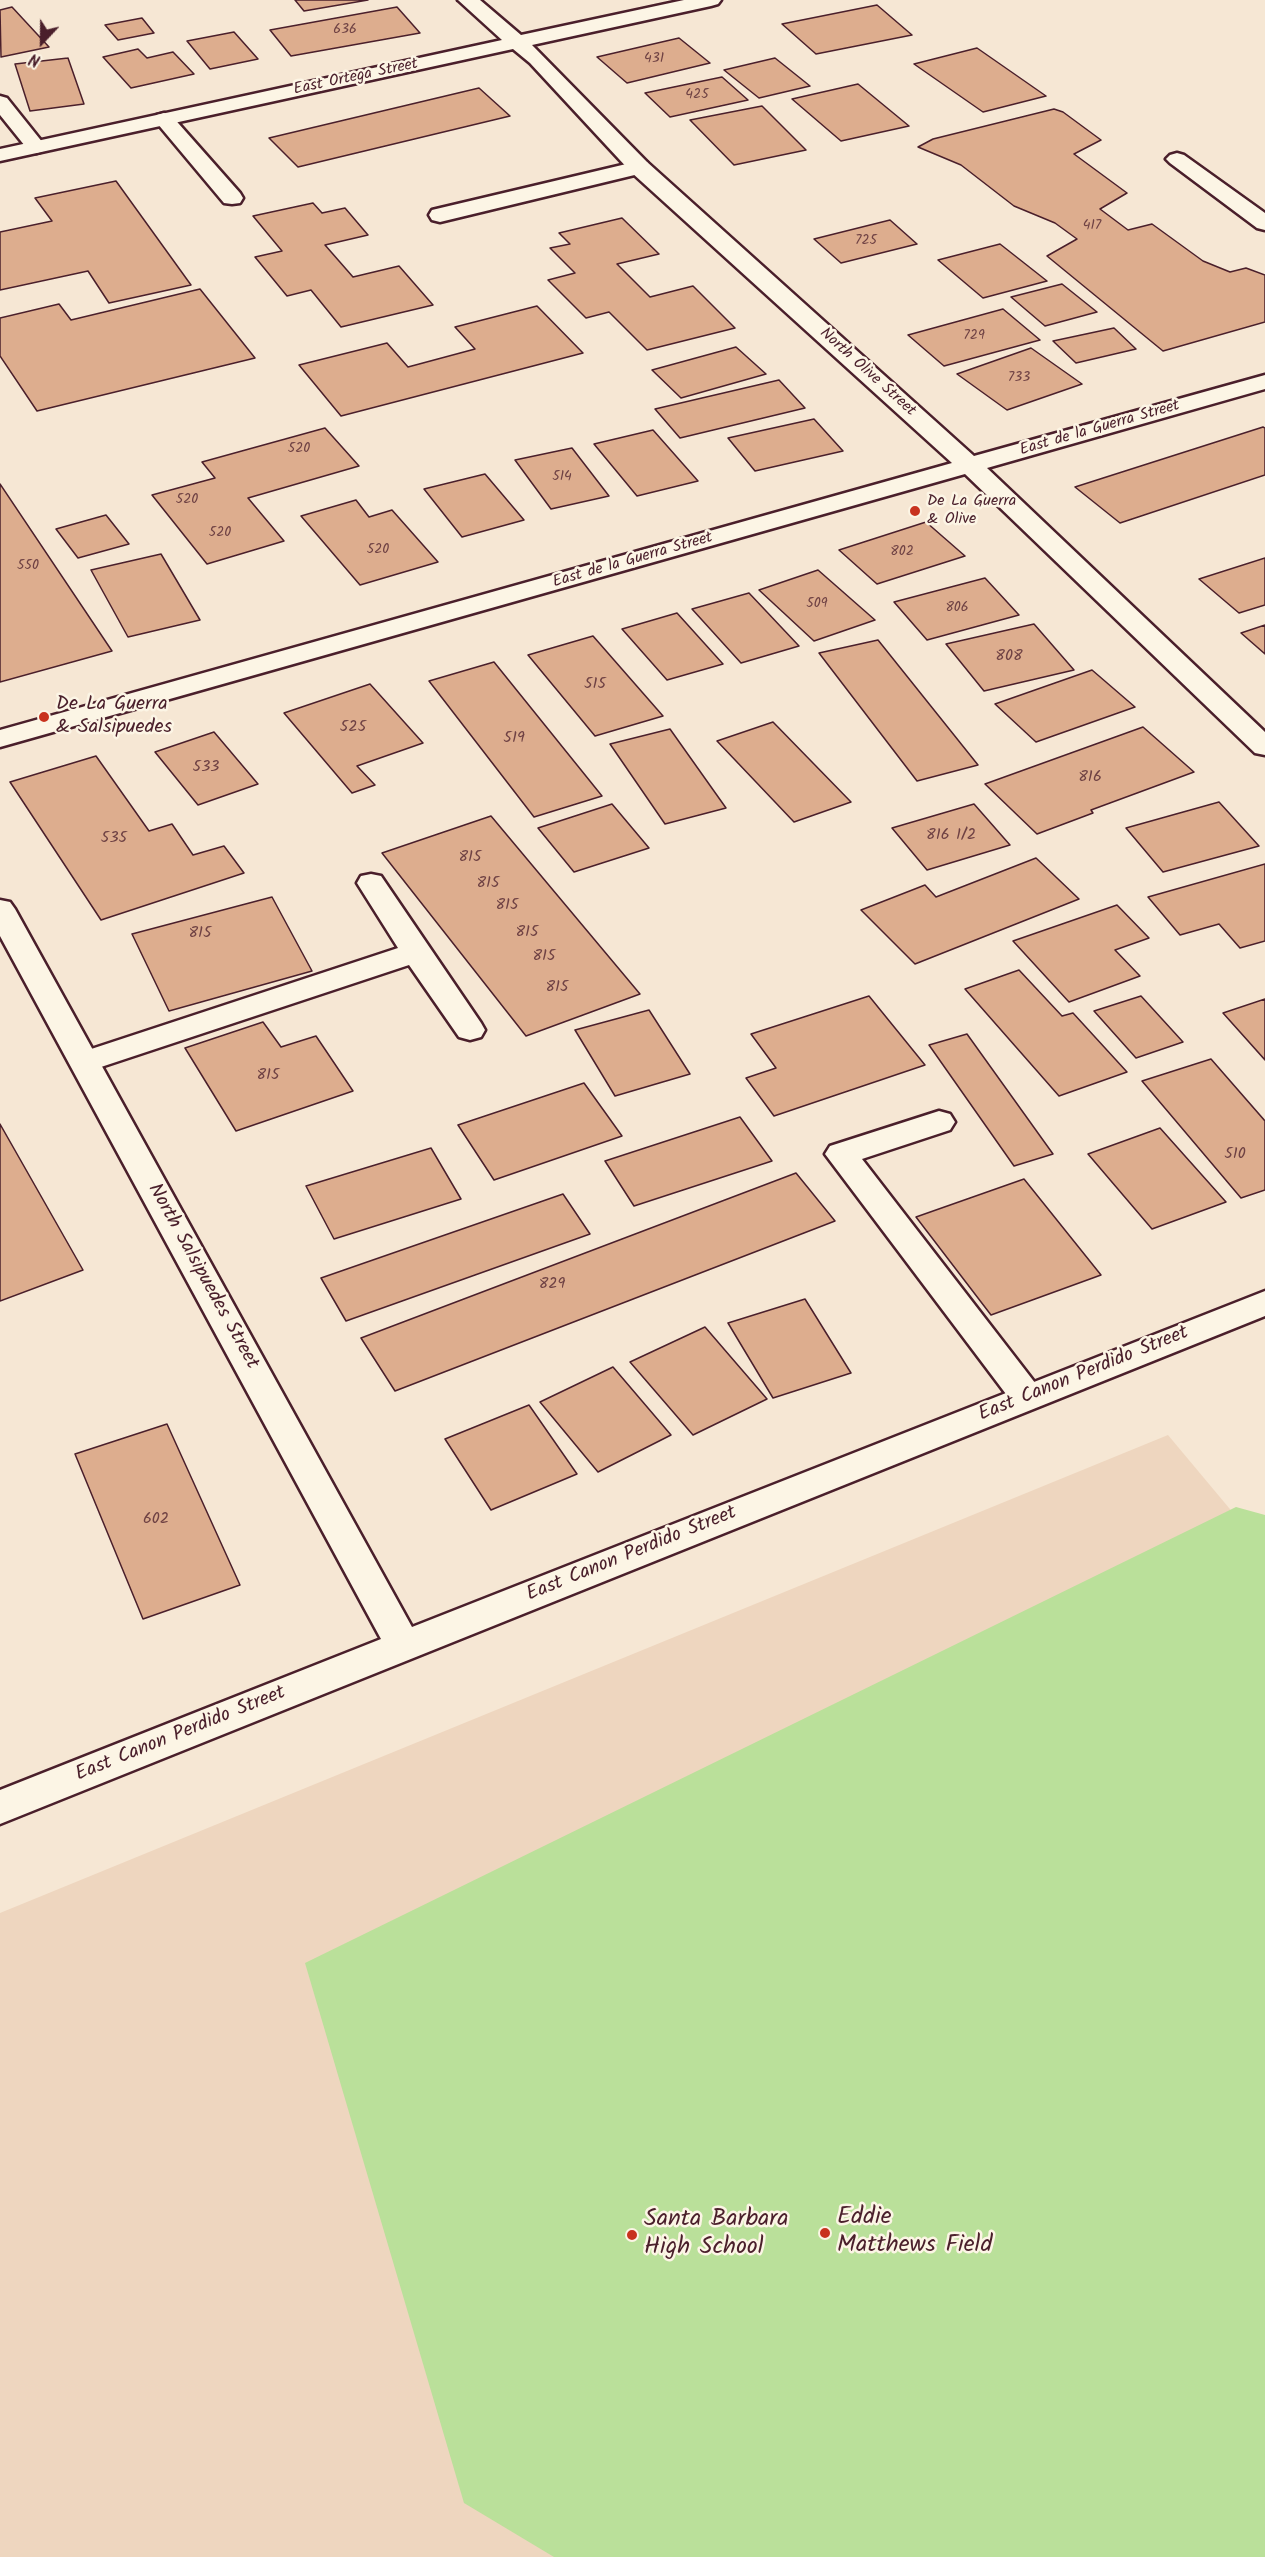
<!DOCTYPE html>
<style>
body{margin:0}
#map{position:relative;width:1265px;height:2557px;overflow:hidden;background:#f6e7d4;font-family:Kalam,sans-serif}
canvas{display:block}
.north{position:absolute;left:12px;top:12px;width:60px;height:60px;-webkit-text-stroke:4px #fcf5e5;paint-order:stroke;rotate:202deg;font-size:16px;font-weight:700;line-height:24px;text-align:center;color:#4a1f2b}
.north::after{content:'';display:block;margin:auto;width:21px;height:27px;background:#4a1f2b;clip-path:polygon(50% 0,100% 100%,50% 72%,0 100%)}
</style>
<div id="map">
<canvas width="1265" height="2557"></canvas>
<div class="north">N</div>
</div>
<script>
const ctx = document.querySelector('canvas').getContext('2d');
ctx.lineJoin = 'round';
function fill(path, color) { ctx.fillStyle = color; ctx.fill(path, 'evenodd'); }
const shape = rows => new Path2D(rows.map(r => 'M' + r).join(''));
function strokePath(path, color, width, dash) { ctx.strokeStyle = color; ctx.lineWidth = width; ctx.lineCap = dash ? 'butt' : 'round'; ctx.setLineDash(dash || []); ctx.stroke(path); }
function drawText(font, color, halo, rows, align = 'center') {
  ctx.font = font + ' Kalam,sans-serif'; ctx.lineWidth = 5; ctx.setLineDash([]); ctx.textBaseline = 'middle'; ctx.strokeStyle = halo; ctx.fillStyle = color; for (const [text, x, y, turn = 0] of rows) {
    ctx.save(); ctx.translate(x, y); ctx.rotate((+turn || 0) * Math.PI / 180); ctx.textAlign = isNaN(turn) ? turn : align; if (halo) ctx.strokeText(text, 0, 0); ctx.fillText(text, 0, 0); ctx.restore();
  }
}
fill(shape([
 [1168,1435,1265,1551,1265,2557,0,2557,0,1913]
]), '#eed6bf');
fill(shape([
 [1236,1507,1265,1515,1265,2557,554,2557,464,2503,305,1963]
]), '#bae09a');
const building = shape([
 [295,0,368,0,304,11,295,0],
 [877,5,912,35,816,54,782,24,877,5],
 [12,7,49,47,1,57,0,10,12,7],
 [397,7,420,33,291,56,270,30,397,7],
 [142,18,154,33,118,40,105,25,142,18],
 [234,32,258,59,210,69,187,41,234,32],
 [679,38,710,63,627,83,597,57,679,38],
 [977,48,1046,96,983,112,914,64,977,48],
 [138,49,147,58,173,52,194,74,131,88,103,57,138,49],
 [68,58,84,104,30,111,15,64,68,58],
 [775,58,810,86,759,98,724,70,775,58],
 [722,77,748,100,670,117,645,93,722,77],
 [858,84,909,126,841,141,792,99,858,84],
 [479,88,510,116,298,167,269,138,479,88],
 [762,106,806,150,734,165,690,120,762,106],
 [1054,109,1063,112,1101,140,1074,154,1127,193,1100,209,1128,230,1152,224,1203,261,1230,272,1246,268,1265,275,1265,322,1163,351,1047,256,1077,239,1055,223,1014,206,961,165,918,147,933,139,1054,109],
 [116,181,191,285,109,303,88,271,0,290,0,232,52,221,35,198,116,181],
 [313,203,322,213,345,208,368,235,325,245,353,277,399,266,433,305,341,327,311,290,287,296,255,257,282,251,253,216,313,203],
 [622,218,659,254,617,264,650,297,693,286,735,328,647,350,609,312,586,318,548,280,575,273,550,248,570,244,559,233,622,218],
 [890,220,917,244,841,263,814,239,890,220],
 [1000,244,1047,281,983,298,938,260,1000,244],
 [1062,284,1097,312,1045,326,1011,297,1062,284],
 [200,289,255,358,37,411,0,356,0,318,59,304,71,320,200,289],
 [537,306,583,353,341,416,299,365,387,343,408,367,475,349,455,327,537,306],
 [1003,309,1040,340,944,366,908,335,1003,309],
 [1114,328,1136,349,1076,363,1053,341,1114,328],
 [736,347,766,374,681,398,652,370,736,347],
 [1031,348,1082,384,1007,410,957,374,1031,348],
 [779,380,805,408,680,438,655,409,779,380],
 [814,419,843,451,755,471,728,438,814,419],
 [1263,427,1265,428,1265,475,1120,523,1075,487,1263,427],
 [325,428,359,466,248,498,284,541,207,564,152,495,215,478,202,462,325,428],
 [653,430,698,481,637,496,594,444,653,430],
 [572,448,609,496,551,509,515,460,572,448],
 [485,474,524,520,462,537,424,489,485,474],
 [0,484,112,651,0,682,0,484],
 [356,500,369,517,392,510,438,562,360,585,301,516,356,500],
 [106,515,129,544,78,558,56,529,106,515],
 [926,522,965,556,877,584,839,550,926,522],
 [161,554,200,620,128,637,91,570,161,554],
 [1265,558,1265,605,1239,613,1199,579,1265,558],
 [818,570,875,620,814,641,759,590,818,570],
 [985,578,1019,615,927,640,894,602,985,578],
 [749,593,799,646,741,663,692,609,749,593],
 [677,613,723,664,667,680,622,629,677,613],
 [1034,624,1074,670,984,691,946,644,1034,624],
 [1265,625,1265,654,1241,633,1265,625],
 [593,636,663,716,595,736,528,655,593,636],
 [878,640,978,765,917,781,819,653,878,640],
 [494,662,602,796,534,817,429,681,494,662],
 [1092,670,1135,707,1036,742,995,704,1092,670],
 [370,684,423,743,357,766,375,785,352,793,284,713,370,684],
 [773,722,851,802,794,822,717,741,773,722],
 [1143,727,1194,772,1091,810,1093,813,1037,834,985,784,1143,727],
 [670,729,726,808,665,824,610,744,670,729],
 [214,732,258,784,198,805,155,752,214,732],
 [96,756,149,831,172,824,193,855,224,846,244,873,101,920,10,782,96,756],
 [1219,802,1259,846,1163,872,1126,828,1219,802],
 [612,804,649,848,574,872,538,828,612,804],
 [974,804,1010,845,927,870,892,828,974,804],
 [491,816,640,994,526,1036,382,853,491,816],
 [1036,858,1079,899,915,964,861,910,925,885,936,897,1036,858],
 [1265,864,1265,941,1240,948,1219,924,1180,935,1148,897,1265,864],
 [272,897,312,971,169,1011,132,934,272,897],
 [1117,905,1149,938,1115,950,1140,976,1069,1002,1013,941,1117,905],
 [1019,970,1062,1016,1073,1013,1127,1072,1059,1096,965,989,1019,970],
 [869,996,925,1065,774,1116,746,1078,776,1068,751,1034,869,996],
 [1141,996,1183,1042,1136,1058,1094,1011,1141,996],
 [1265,999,1265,1060,1223,1013,1265,999],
 [649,1010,690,1074,615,1096,575,1030,649,1010],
 [263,1022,281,1047,316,1036,353,1091,236,1131,185,1048,263,1022],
 [967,1034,1053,1154,1014,1166,929,1045,967,1034],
 [1211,1059,1265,1121,1265,1190,1241,1198,1142,1081,1211,1059],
 [584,1083,622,1136,494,1180,458,1125,584,1083],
 [740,1117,772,1161,634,1206,605,1161,740,1117],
 [0,1124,83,1270,0,1301,0,1124],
 [1160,1128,1226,1202,1152,1229,1088,1154,1160,1128],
 [431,1148,461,1199,334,1239,306,1186,431,1148],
 [796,1173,835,1221,395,1391,361,1338,796,1173],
 [1024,1179,1101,1275,991,1315,916,1217,1024,1179],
 [563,1194,590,1234,346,1321,321,1278,563,1194],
 [805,1299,851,1373,773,1398,728,1323,805,1299],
 [705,1327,767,1399,693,1435,630,1362,705,1327],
 [613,1367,671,1435,598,1472,540,1402,613,1367],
 [529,1405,577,1474,491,1510,445,1439,529,1405],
 [167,1424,240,1585,143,1619,75,1454,167,1424]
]);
fill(building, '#ddad8e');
strokePath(building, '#4a1f2b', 1.5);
const lane = shape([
 [0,96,7,98,43,143,47,147,43,151,36,153,29,151,0,115,0,96],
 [164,113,171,115,240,193,243,198,240,203,232,204,224,203,157,123,154,119,157,115,164,113],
 [639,161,647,162,650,167,647,172,440,222,432,220,429,215,432,210,639,161],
 [371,874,381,876,481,1023,485,1030,481,1037,470,1040,459,1037,409,965,95,1069,84,1072,73,1069,69,1062,73,1055,398,948,357,883,361,876,371,874],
 [939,1111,950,1114,955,1122,950,1130,862,1159,1039,1388,1044,1397,1039,1406,1027,1410,1015,1406,825,1154,830,1146,939,1111]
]);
const street = shape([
 [458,0,480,0,521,35,684,0,721,0,718,4,711,6,532,45,647,162,974,456,1265,375,1265,389,987,468,1265,732,1265,755,1255,753,965,474,0,747,0,730,952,463,631,172,530,63,513,49,0,161,0,149,502,40,458,0],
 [1177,153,1184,155,1265,213,1265,230,1257,228,1170,163,1166,159,1170,155,1177,153]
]);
const secondary = shape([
 [0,900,10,902,15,909,412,1627,1265,1291,1265,1316,0,1824,0,1790,381,1639,0,936,0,900]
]);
strokePath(lane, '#4a1f2b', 5);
strokePath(street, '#4a1f2b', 5);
strokePath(secondary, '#4a1f2b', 5);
fill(lane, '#fcf5e5');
fill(street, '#fcf5e5');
fill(secondary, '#fcf5e5');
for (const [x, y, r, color] of [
 [915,511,6,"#c8321e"],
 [44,717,6,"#c8321e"],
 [825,2233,6,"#c8321e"],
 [632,2235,6,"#c8321e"]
]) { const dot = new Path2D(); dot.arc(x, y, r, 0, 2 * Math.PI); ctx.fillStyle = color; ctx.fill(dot); strokePath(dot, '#fcf5e5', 2); }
drawText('14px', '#6f4244', null, [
 ["636",345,31],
 ["431",654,60],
 ["425",697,96],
 ["417",1092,227],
 ["725",866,242],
 ["729",974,337],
 ["733",1019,379],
 ["520",299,450],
 ["514",562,478],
 ["520",187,501],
 ["520",220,534],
 ["520",378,551],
 ["802",902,553],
 ["550",28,567],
 ["509",817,605],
 ["806",957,609]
]);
drawText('16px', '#4a1f2b', '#fcf5e5', [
 ["East Ortega Street",356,78,-12],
 ["North Olive Street",867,373,42],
 ["East de la Guerra Street",1100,429,-16],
 ["East de la Guerra Street",633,561,-16]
]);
drawText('16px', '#4a1f2b', '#fcf5e5', [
 ["De La Guerra",927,502],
 ["& Olive",927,520]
], 'left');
drawText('16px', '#6f4244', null, [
 ["808",1009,657],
 ["515",595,685],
 ["525",353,728],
 ["519",514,739],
 ["533",206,768],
 ["816",1090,778],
 ["816 1/2",951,836],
 ["535",114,839],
 ["815",470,858],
 ["815",488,884],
 ["815",507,906],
 ["815",527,933],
 ["815",200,934],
 ["815",544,957],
 ["815",557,988],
 ["815",268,1076],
 ["510",1235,1155],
 ["829",552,1285],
 ["602",156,1520]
]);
drawText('20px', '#4a1f2b', '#fcf5e5', [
 ["De La Guerra",56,706],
 ["& Salsipuedes",56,729]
], 'left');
drawText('20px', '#4a1f2b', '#fcf5e5', [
 ["North Salsipuedes Street",202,1277,61],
 ["East Canon Perdido Street",1084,1375,-22],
 ["East Canon Perdido Street",632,1555,-22],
 ["East Canon Perdido Street",181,1735,-22]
]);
drawText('24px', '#4a1f2b', '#fcf5e5', [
 ["Eddie",837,2219],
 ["Matthews Field",837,2247],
 ["Santa Barbara",644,2221],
 ["High School",644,2249]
], 'left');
</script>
